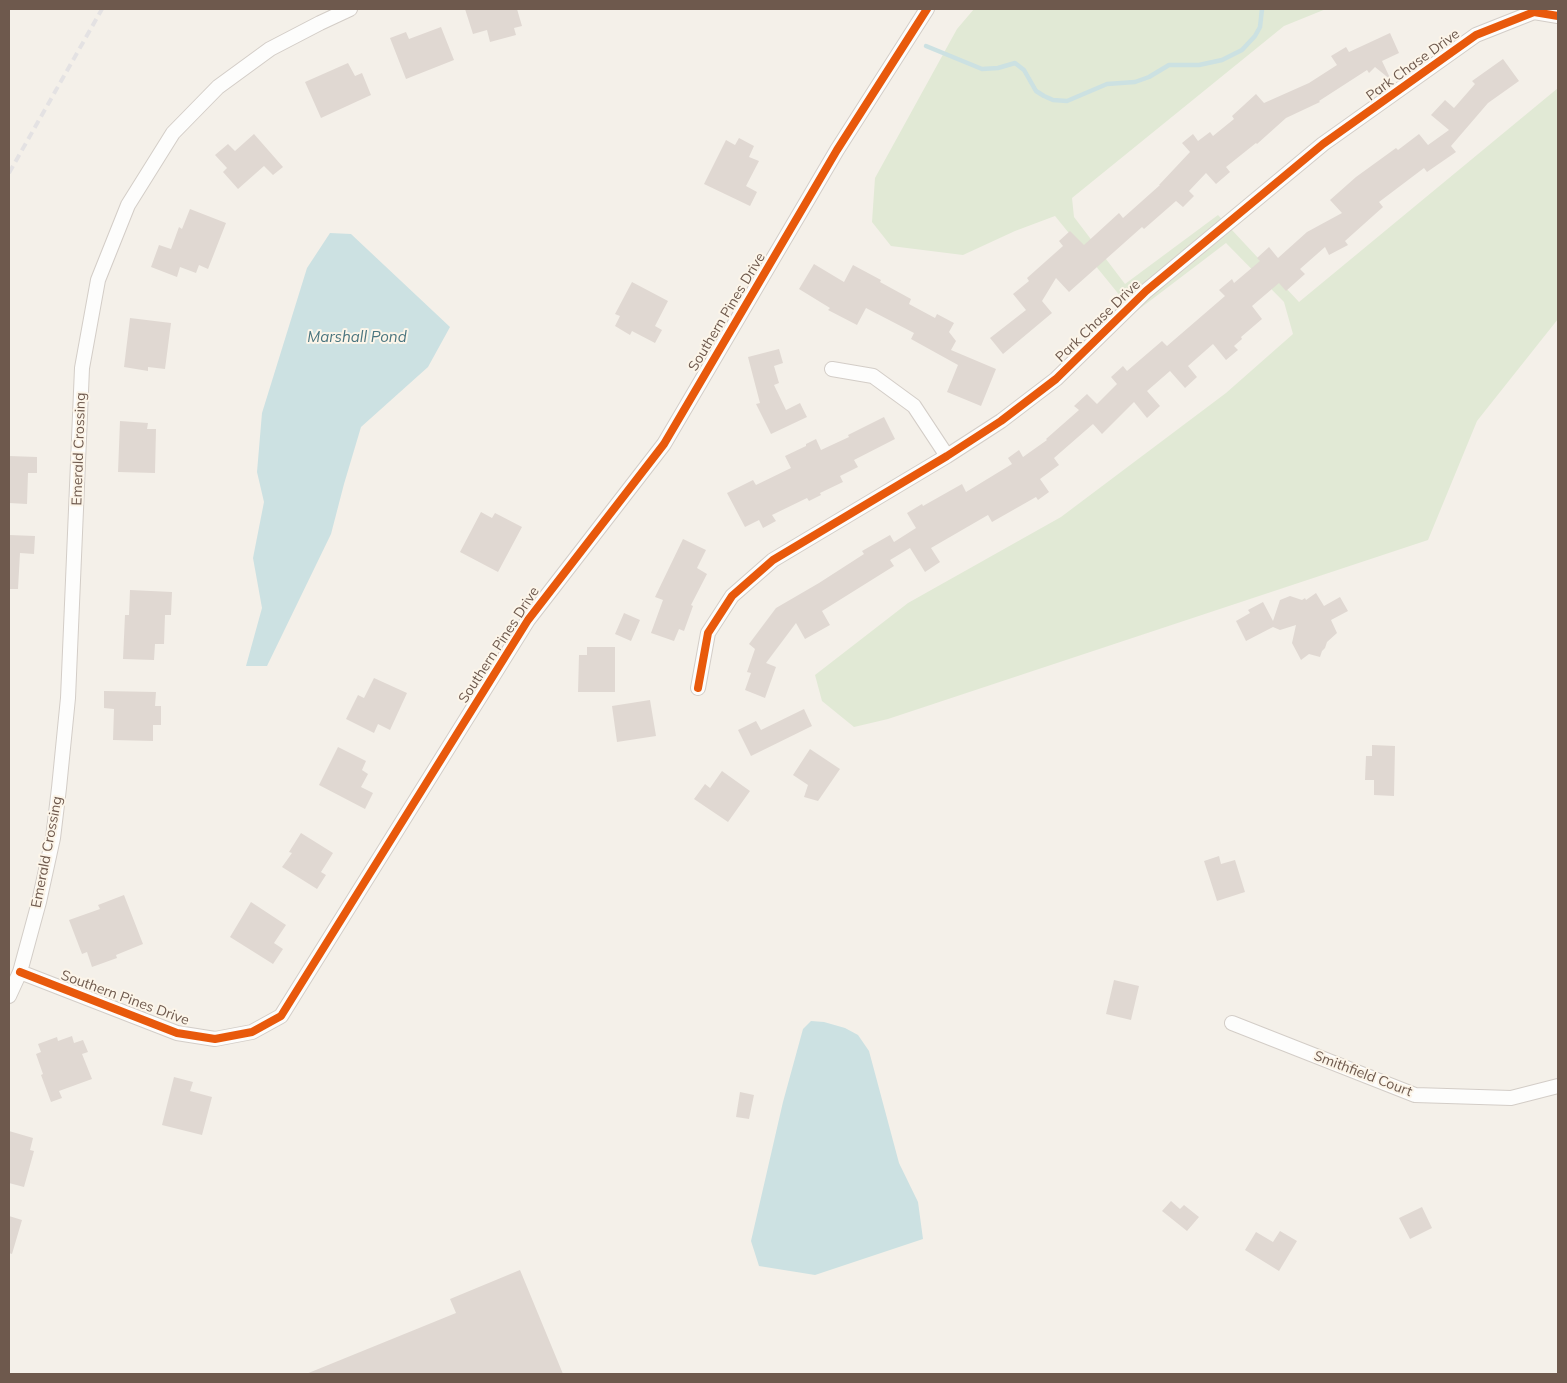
<!DOCTYPE html>
<style>
body{margin:0}
#map{position:relative;width:1567px;height:1383px;overflow:hidden;background:#f4f0e9;font-family:Mulish,sans-serif}
canvas{display:block}
.frame{position:absolute;inset:0;border:10px solid #6e594d;pointer-events:none}
</style>
<div id="map">
<canvas width="1567" height="1383"></canvas>
<div class="frame"></div>
</div>
<script>
const ctx = document.querySelector('canvas').getContext('2d');
ctx.lineJoin = 'round';
function fill(path, color) { ctx.fillStyle = color; ctx.fill(path, 'evenodd'); }
const shape = rows => new Path2D(rows.map(r => 'M' + r).join(''));
function strokePath(path, color, width, dash) { ctx.strokeStyle = color; ctx.lineWidth = width; ctx.lineCap = dash ? 'butt' : 'round'; ctx.setLineDash(dash || []); ctx.stroke(path); }
function drawText(font, color, halo, rows, align = 'center') {
  ctx.font = font + ' Mulish,sans-serif'; ctx.lineWidth = 4; ctx.setLineDash([]); ctx.textBaseline = 'middle'; ctx.strokeStyle = halo; ctx.fillStyle = color; for (const [text, x, y, turn = 0] of rows) {
    ctx.save(); ctx.translate(x, y); ctx.rotate((+turn || 0) * Math.PI / 180); ctx.textAlign = isNaN(turn) ? turn : align; if (halo) ctx.strokeText(text, 0, 0); ctx.fillText(text, 0, 0); ctx.restore();
  }
}
fill(shape([
 [974,9,1326,9,1284,26,1072,198,1074,217,1125,284,1218,215,1299,302,1558,88,1558,319,1477,421,1428,540,888,719,854,727,822,701,815,675,908,603,1061,517,1226,393,1293,334,1284,302,1226,243,1134,313,1055,216,1015,231,963,255,891,246,872,222,875,178,957,29]
]), '#e1e9d5');
fill(shape([
 [330,233,351,234,450,327,428,367,361,427,344,484,331,534,267,666,246,666,262,608,253,558,264,502,257,472,262,413,307,268],
 [811,1021,824,1022,845,1028,858,1035,869,1051,899,1163,918,1202,923,1239,815,1275,759,1266,751,1241,783,1102,803,1029]
]), '#cce1e2');
strokePath(shape([
 [926,46,982,69,998,68,1015,63,1024,70,1036,91,1044,96,1053,100,1067,101,1107,84,1135,82,1149,77,1169,65,1199,65,1222,60,1242,50,1255,36,1260,27,1262,9]
]), '#cce1e2', 4.5);
fill(shape([
 [465,9,517,9,522,26,514,28,516,35,490,42,487,30,473,34],
 [441,27,454,60,406,79,390,38,406,32,409,39],
 [1390,33,1399,53,1382,61,1391,80,1375,67,1369,73,1367,70,1319,101,1320,102,1286,118,1257,144,1256,143,1226,167,1230,172,1216,184,1206,173,1189,191,1194,196,1183,207,1176,201,1144,229,1142,227,1069,292,1056,278,1042,301,1052,313,1003,354,990,338,1026,310,1013,294,1029,281,1027,278,1063,246,1059,241,1070,231,1084,245,1119,213,1123,218,1160,185,1159,185,1190,152,1182,143,1193,134,1198,141,1210,132,1213,136,1234,119,1232,116,1256,94,1264,103,1309,83,1337,65,1331,56,1346,47,1349,52],
 [1503,59,1519,81,1488,103,1451,146,1456,152,1427,172,1424,168,1379,202,1383,207,1345,241,1348,245,1329,255,1325,247,1300,269,1305,274,1286,291,1279,283,1252,306,1262,319,1241,337,1242,339,1234,346,1238,350,1226,360,1213,344,1188,366,1197,377,1185,388,1170,371,1147,391,1160,406,1147,418,1134,402,1102,434,1093,424,1054,458,1059,465,1040,479,1049,492,1038,500,1036,497,992,522,988,515,931,548,940,562,925,572,910,548,890,560,894,566,822,611,830,625,805,639,796,623,766,663,776,667,765,698,745,690,751,673,747,672,755,649,749,644,776,608,819,583,864,554,862,551,890,535,894,542,916,528,907,513,922,504,923,506,962,484,966,492,1012,464,1008,458,1019,450,1023,457,1047,440,1046,439,1079,410,1074,406,1087,394,1097,404,1117,384,1111,377,1123,366,1127,371,1162,341,1167,346,1225,296,1219,290,1232,279,1234,283,1260,261,1257,258,1269,247,1278,258,1307,232,1342,213,1330,200,1356,177,1396,148,1398,150,1419,134,1428,145,1449,130,1431,115,1445,100,1454,108,1475,84,1472,81],
 [348,63,355,76,362,73,371,95,321,118,305,82],
 [254,134,283,167,273,175,264,166,238,189,223,172,227,168,215,155,228,144,235,151],
 [739,138,754,146,749,157,759,161,746,186,757,192,750,206,704,184,726,140,735,145],
 [190,209,226,223,208,269,199,265,196,273,180,267,177,277,151,267,159,245,171,249,179,227,182,229],
 [814,264,844,282,853,265,881,280,880,282,911,299,909,304,935,318,937,314,954,323,949,332,956,341,951,350,996,369,981,406,947,392,958,365,911,339,914,333,866,308,857,325,828,310,830,308,799,289],
 [632,282,668,301,655,326,662,330,655,343,632,331,630,335,615,326,620,316,615,314],
 [130,318,171,323,165,369,148,367,148,371,124,367],
 [779,349,783,363,774,366,779,383,774,385,786,410,800,403,807,417,771,434,756,404,760,403,748,357],
 [884,417,895,439,854,460,858,467,840,476,843,482,820,493,821,495,809,501,807,498,772,515,776,521,763,528,759,520,745,527,727,493,753,480,756,485,791,468,785,456,806,446,806,444,816,439,821,450,849,437,848,435],
 [120,421,148,423,147,429,156,429,155,473,118,472],
 [9,456,37,457,37,473,28,473,27,504,9,503],
 [481,512,492,518,495,513,522,527,498,572,460,552],
 [9,535,35,536,34,554,20,553,18,589,9,589],
 [683,539,706,550,697,568,707,574,691,605,693,606,684,631,679,629,674,641,651,633,663,600,655,597],
 [130,590,172,592,171,615,165,615,164,644,155,644,154,660,123,659,125,615,129,615],
 [1316,593,1324,606,1340,597,1348,611,1331,620,1337,633,1327,642,1325,648,1322,651,1320,657,1309,654,1301,660,1292,643,1296,625,1280,630,1273,627,1246,641,1236,621,1250,613,1248,610,1263,602,1273,621,1280,600,1290,596,1302,600,1305,598,1306,600],
 [624,613,640,620,631,641,615,634],
 [587,647,615,647,615,692,578,692,579,655,587,655],
 [374,678,407,693,390,730,378,724,374,733,346,719,358,695,364,698],
 [104,691,156,692,155,706,161,706,161,725,153,725,153,741,113,740,114,709,104,708],
 [650,700,656,736,617,742,612,706],
 [804,709,812,726,751,756,738,730,756,721,761,730],
 [1372,745,1395,746,1394,796,1374,795,1374,780,1365,780,1366,756,1372,756],
 [338,747,366,761,362,770,368,774,361,787,373,793,365,809,319,785],
 [810,749,840,769,818,801,804,797,808,785,793,775],
 [722,771,750,791,728,822,694,799,705,784,710,788],
 [301,833,333,853,321,872,326,875,317,889,282,867,292,853,289,852],
 [1219,856,1221,864,1235,860,1245,892,1217,901,1204,861],
 [124,895,143,944,116,955,117,958,92,967,87,952,82,954,69,920,100,909,98,905],
 [251,902,286,925,274,943,283,949,273,964,230,937],
 [1114,980,1139,986,1131,1020,1106,1014],
 [72,1036,74,1043,83,1040,88,1052,82,1054,92,1079,59,1091,62,1098,51,1102,41,1075,43,1074,36,1054,41,1052,38,1044,57,1037,58,1041],
 [174,1077,193,1082,190,1091,212,1097,202,1135,162,1125],
 [740,1092,754,1095,749,1119,736,1117],
 [9,1131,33,1138,30,1150,34,1151,24,1187,9,1183],
 [1171,1201,1180,1209,1184,1205,1199,1217,1187,1231,1162,1211],
 [1422,1207,1432,1228,1410,1239,1399,1218],
 [9,1216,22,1220,12,1254,9,1253],
 [1280,1231,1297,1241,1279,1271,1245,1250,1256,1232,1273,1242],
 [520,1270,563,1374,306,1374,456,1313,450,1299]
]), '#e0d8d2');
const minor = shape([
 [832,369,873,376,914,406,947,456],
 [698,688,708,633,732,596,773,560,947,456,1001,421,1056,379,1146,291,1323,144,1476,35,1534,12,1558,16],
 [20,972,177,1033,215,1039,252,1032,281,1016,528,620,664,444,837,150,927,9],
 [9,996,20,972,39,902,53,838,59,788,68,698,82,368,98,280,128,205,173,133,218,87,270,49,320,23,350,9],
 [1232,1023,1415,1095,1511,1098,1558,1086]
]);
strokePath(minor, '#d3cdc7', 16);
strokePath(minor, '#fdfdfc', 14);
strokePath(shape([
 [9,173,102,9]
]), '#e4e2e3', 4, [8, 5]);
strokePath(shape([
 [698,688,708,633,732,596,773,560,947,456,1001,421,1056,379,1146,291,1323,144,1476,35,1534,12,1558,16],
 [20,972,177,1033,215,1039,252,1032,281,1016,528,620,664,444,837,150,927,9]
]), '#e8590c', 8);
drawText('14px', '#6e594d', '#fcf5e9', [
 ["Park Chase Drive",1413,65,-36],
 ["Southern Pines Drive",727,312,-59],
 ["Park Chase Drive",1098,321,-44],
 ["Emerald Crossing",79,449,-88],
 ["Southern Pines Drive",499,645,-57],
 ["Emerald Crossing",47,852,-79],
 ["Southern Pines Drive",125,998,20],
 ["Smithfield Court",1363,1074,21]
]);
drawText('italic 15px', '#4a757f', '#fcf5e9', [
 ["Marshall Pond",357,337]
]);
</script>
